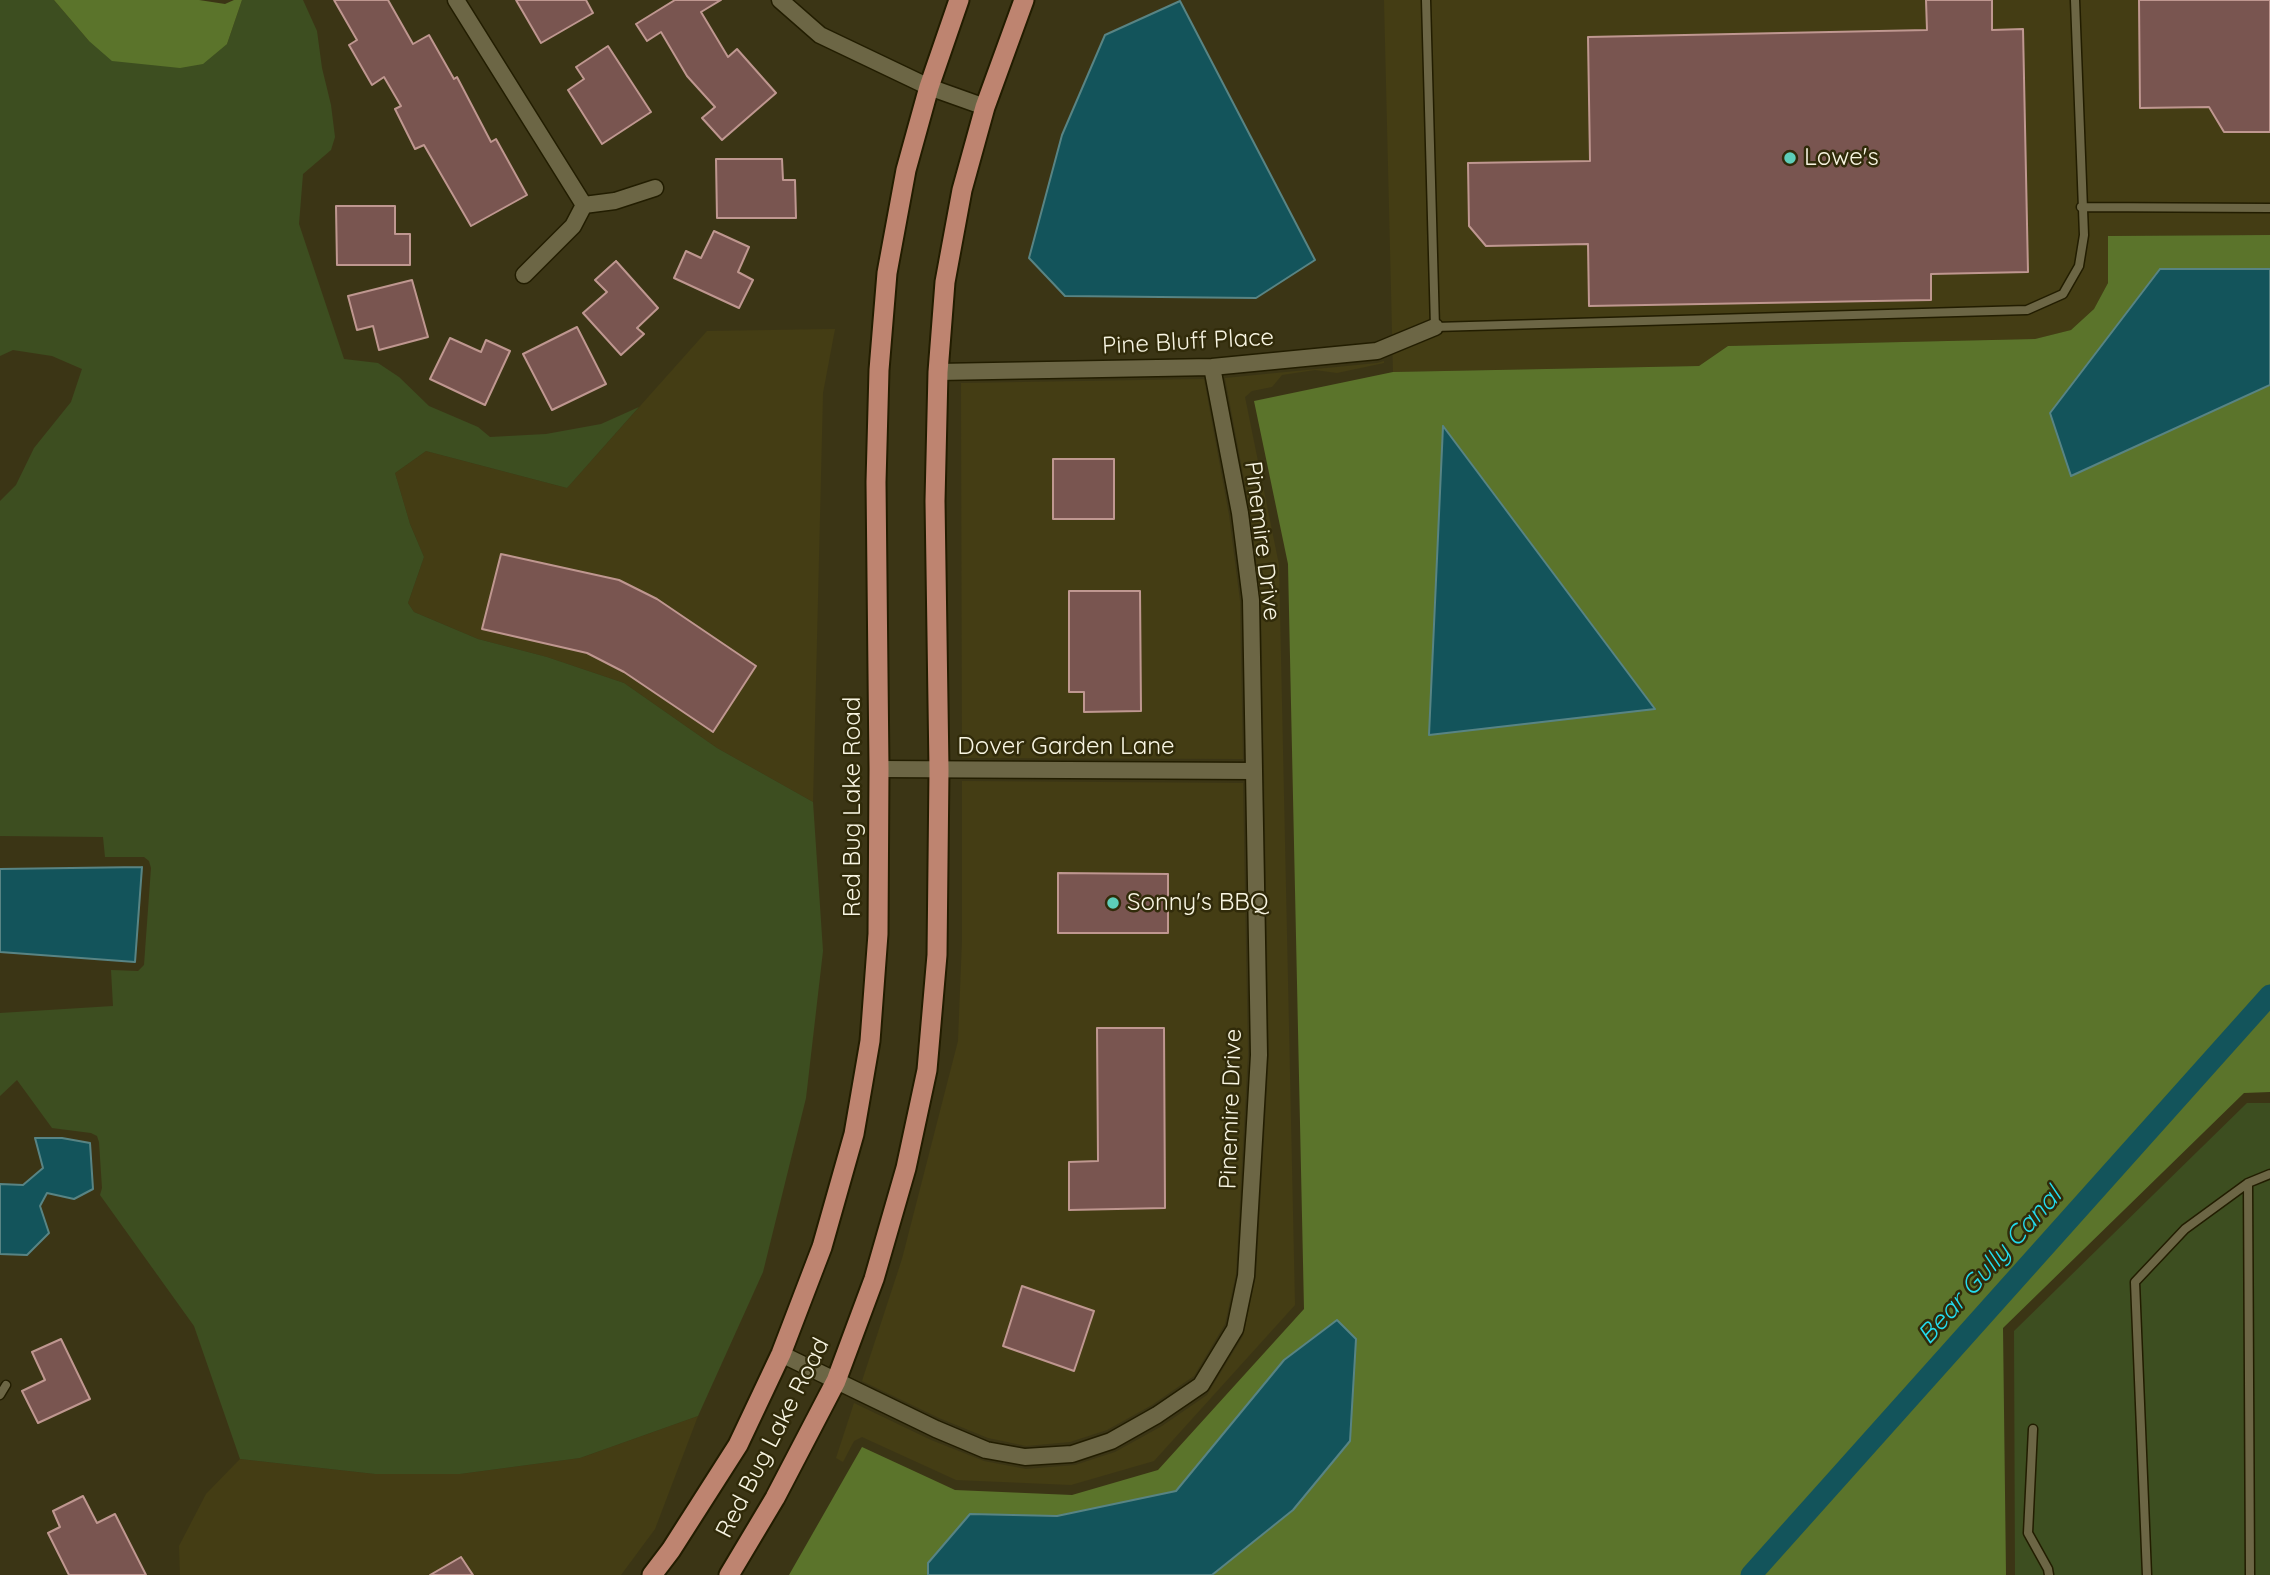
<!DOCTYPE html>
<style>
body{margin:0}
canvas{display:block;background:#3b3515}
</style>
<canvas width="2270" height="1575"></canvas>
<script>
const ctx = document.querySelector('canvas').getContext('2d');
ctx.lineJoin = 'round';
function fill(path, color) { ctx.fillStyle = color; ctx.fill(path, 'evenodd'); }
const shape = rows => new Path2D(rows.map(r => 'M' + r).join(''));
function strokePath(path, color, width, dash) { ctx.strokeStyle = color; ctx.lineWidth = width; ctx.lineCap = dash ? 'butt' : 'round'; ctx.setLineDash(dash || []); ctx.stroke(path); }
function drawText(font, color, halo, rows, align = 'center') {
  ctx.font = font + ' Quicksand,sans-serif'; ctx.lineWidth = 5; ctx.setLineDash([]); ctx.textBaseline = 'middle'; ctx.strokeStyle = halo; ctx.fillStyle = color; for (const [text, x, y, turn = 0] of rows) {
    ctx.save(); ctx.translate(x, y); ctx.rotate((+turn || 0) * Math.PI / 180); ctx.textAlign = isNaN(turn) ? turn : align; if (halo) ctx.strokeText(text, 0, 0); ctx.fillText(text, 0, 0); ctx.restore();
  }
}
fill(shape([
 [1384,0,2270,0,2270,235,2108,236,2108,283,2094,309,2071,330,2035,339,1728,346,1699,366,1393,372],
 [835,329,823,393,813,802,717,748,624,683,547,657,478,639,414,612,408,603,424,557,410,524,395,473,426,451,567,488,707,331],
 [1384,361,1384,363,1337,373,1315,370,1282,375,1272,387,1252,391,1245,397,1279,565,1295,1305,1154,1461,1071,1485,956,1480,862,1437,854,1441,843,1462,836,1458,854,1403,931,1440,984,1461,1026,1469,1075,1465,1115,1452,1162,1426,1207,1395,1243,1336,1256,1276,1269,1055,1261,600,1250,511,1225,378,1377,363],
 [1204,379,1229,515,1240,601,1243,759,962,758,961,383],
 [962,781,1243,783,1248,1054,1236,1274,1225,1324,1194,1376,1152,1405,1107,1430,1070,1442,1026,1446,988,1438,939,1418,862,1381,902,1259,958,1041,962,941],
 [698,1416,655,1529,621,1575,180,1575,179,1546,206,1494,240,1459,375,1474,460,1474,580,1458]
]), '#443d14');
fill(shape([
 [0,0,54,0,89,41,227,44,242,0,303,0,317,31,322,68,331,105,335,137,331,150,303,174,299,224,344,359,378,363,399,377,429,406,478,427,490,437,546,434,601,424,639,407,567,488,426,451,395,473,410,524,424,557,408,603,414,612,478,639,547,657,624,683,717,748,813,802,823,951,806,1098,763,1272,698,1416,580,1458,460,1474,375,1474,240,1459,194,1326,100,1195,102,1188,99,1142,97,1136,91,1133,52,1128,17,1080,0,1096,0,1013,113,1006,111,970,138,971,144,965,151,868,149,861,144,857,105,857,103,837,0,836,0,501,16,485,34,448,71,402,82,369,52,356,13,350,0,356],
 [2247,1103,2270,1103,2270,1575,2015,1575,2014,1331]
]), '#3d4e20');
fill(shape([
 [54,0,199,0,225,4,234,0,242,0,227,44,203,64,180,68,112,61,89,41],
 [2270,235,2270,1092,2244,1093,2003,1328,2006,1575,789,1575,862,1447,955,1490,1072,1495,1158,1470,1304,1309,1288,564,1254,401,1393,372,1699,366,1728,346,2035,339,2071,330,2094,309,2108,283,2108,236]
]), '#5b742b');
const water = shape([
 [1180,1,1315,260,1256,298,1065,296,1029,258,1062,135,1105,35,1180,1],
 [2160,269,2270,269,2270,385,2071,476,2050,413,2160,269],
 [1443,426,1655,709,1429,735,1443,426],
 [142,867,135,962,0,952,0,869,142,867],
 [35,1138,62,1138,90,1143,93,1189,74,1199,47,1193,40,1206,49,1233,27,1255,0,1254,0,1184,23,1185,43,1168,35,1138],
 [1337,1320,1356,1339,1350,1441,1293,1510,1212,1575,928,1575,928,1563,970,1514,1057,1516,1176,1491,1284,1360,1337,1320]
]);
fill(water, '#13545b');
strokePath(water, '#588484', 2);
strokePath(shape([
 [1751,1575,2270,995]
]), '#13545b', 21);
const building = shape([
 [334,0,388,0,413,44,429,35,454,79,457,77,491,142,496,139,527,195,471,226,424,145,415,149,395,109,401,106,384,77,372,85,349,45,357,40,334,0],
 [516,0,586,0,593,13,541,43,516,0],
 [675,0,721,0,701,12,728,57,737,49,776,93,722,140,702,118,715,107,687,76,661,32,647,41,636,24,675,0],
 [1926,0,1992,0,1992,30,2023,29,2028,272,1931,274,1931,300,1589,306,1588,244,1486,246,1469,226,1468,163,1590,161,1588,37,1927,30,1926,0],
 [2139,0,2270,0,2270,132,2224,132,2209,107,2140,108,2139,0],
 [608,46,651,112,602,144,568,90,584,79,576,67,608,46],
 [716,159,782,159,783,180,795,180,796,218,717,218,716,159],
 [336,206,395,206,395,234,410,234,410,265,337,265,336,206],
 [714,231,749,247,738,272,753,280,739,308,674,278,686,251,701,258,714,231],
 [616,261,658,308,637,328,644,334,621,355,583,313,607,292,595,280,616,261],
 [412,280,428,337,379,350,373,326,357,330,348,296,412,280],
 [577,327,606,384,552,410,523,354,577,327],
 [450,338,481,352,486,340,510,351,485,405,430,379,450,338],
 [1053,459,1114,459,1114,519,1053,519,1053,459],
 [501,554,619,580,657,599,756,666,713,732,624,672,587,653,482,629,501,554],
 [1069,591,1140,591,1141,711,1084,712,1084,692,1069,692,1069,591],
 [1058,873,1168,874,1168,933,1058,933,1058,873],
 [1097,1028,1164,1028,1165,1208,1069,1210,1069,1162,1098,1161,1097,1028],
 [1022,1286,1094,1311,1074,1371,1003,1346,1022,1286],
 [61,1339,90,1399,38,1423,22,1391,45,1380,32,1352,61,1339],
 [83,1496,97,1523,115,1514,146,1575,69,1575,48,1533,60,1527,53,1511,83,1496],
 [461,1557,473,1575,430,1575,461,1557]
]);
fill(building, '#795550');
strokePath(building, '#bf9790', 2);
const service = shape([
 [1426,0,1435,327,2027,310,2063,294,2079,266,2084,235,2075,0],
 [2081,207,2270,208],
 [2248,1183,2250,1575],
 [0,1395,6,1385],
 [2033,1429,2028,1533,2048,1569,2049,1575],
 [2147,1575,2135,1282,2185,1229,2248,1183,2270,1174]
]);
const minor = shape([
 [456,0,584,205,573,226,524,275],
 [780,0,820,35,929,87,985,107],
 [584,205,615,201,655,188],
 [938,372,1212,367,1377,351,1435,327],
 [879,769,1253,771],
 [781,1354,936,1429,986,1450,1025,1457,1072,1454,1111,1441,1157,1415,1201,1385,1235,1329,1246,1276,1259,1055,1251,600,1240,513,1212,367]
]);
const primary = shape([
 [652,1575,671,1550,738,1445,781,1354,822,1247,854,1134,870,1041,878,934,879,769,876,482,879,370,887,273,906,170,929,87,959,0],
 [729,1575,775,1498,836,1381,874,1279,906,1168,927,1070,937,955,939,770,935,501,938,372,945,282,962,190,985,107,1024,0]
]);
strokePath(service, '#221d00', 11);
strokePath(minor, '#221d00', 19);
strokePath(primary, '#221d00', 23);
strokePath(service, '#6c6645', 8);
strokePath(minor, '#6c6645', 16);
strokePath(primary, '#be8470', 19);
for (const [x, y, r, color] of [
 [1790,158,7,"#5dceb9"],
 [1113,903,7,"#5dceb9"]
]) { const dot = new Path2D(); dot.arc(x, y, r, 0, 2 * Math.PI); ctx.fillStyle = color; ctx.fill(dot); strokePath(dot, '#312b0a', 2.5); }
drawText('24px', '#f8f5e2', '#312b0a', [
 ["Lowe's",1804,158],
 ["Sonny's BBQ",1127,903]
], 'left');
drawText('24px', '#f8f5e2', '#312b0a', [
 ["Pine Bluff Place",1188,342,-3],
 ["Pinemire Drive",1262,541,83],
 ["Dover Garden Lane",1066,747],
 ["Red Bug Lake Road",853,807,-90],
 ["Pinemire Drive",1231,1109,-88],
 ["Red Bug Lake Road",773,1438,-63]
]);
drawText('italic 26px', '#23dbed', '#312b0a', [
 ["Bear Gully Canal",1990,1266,-48]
]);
</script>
